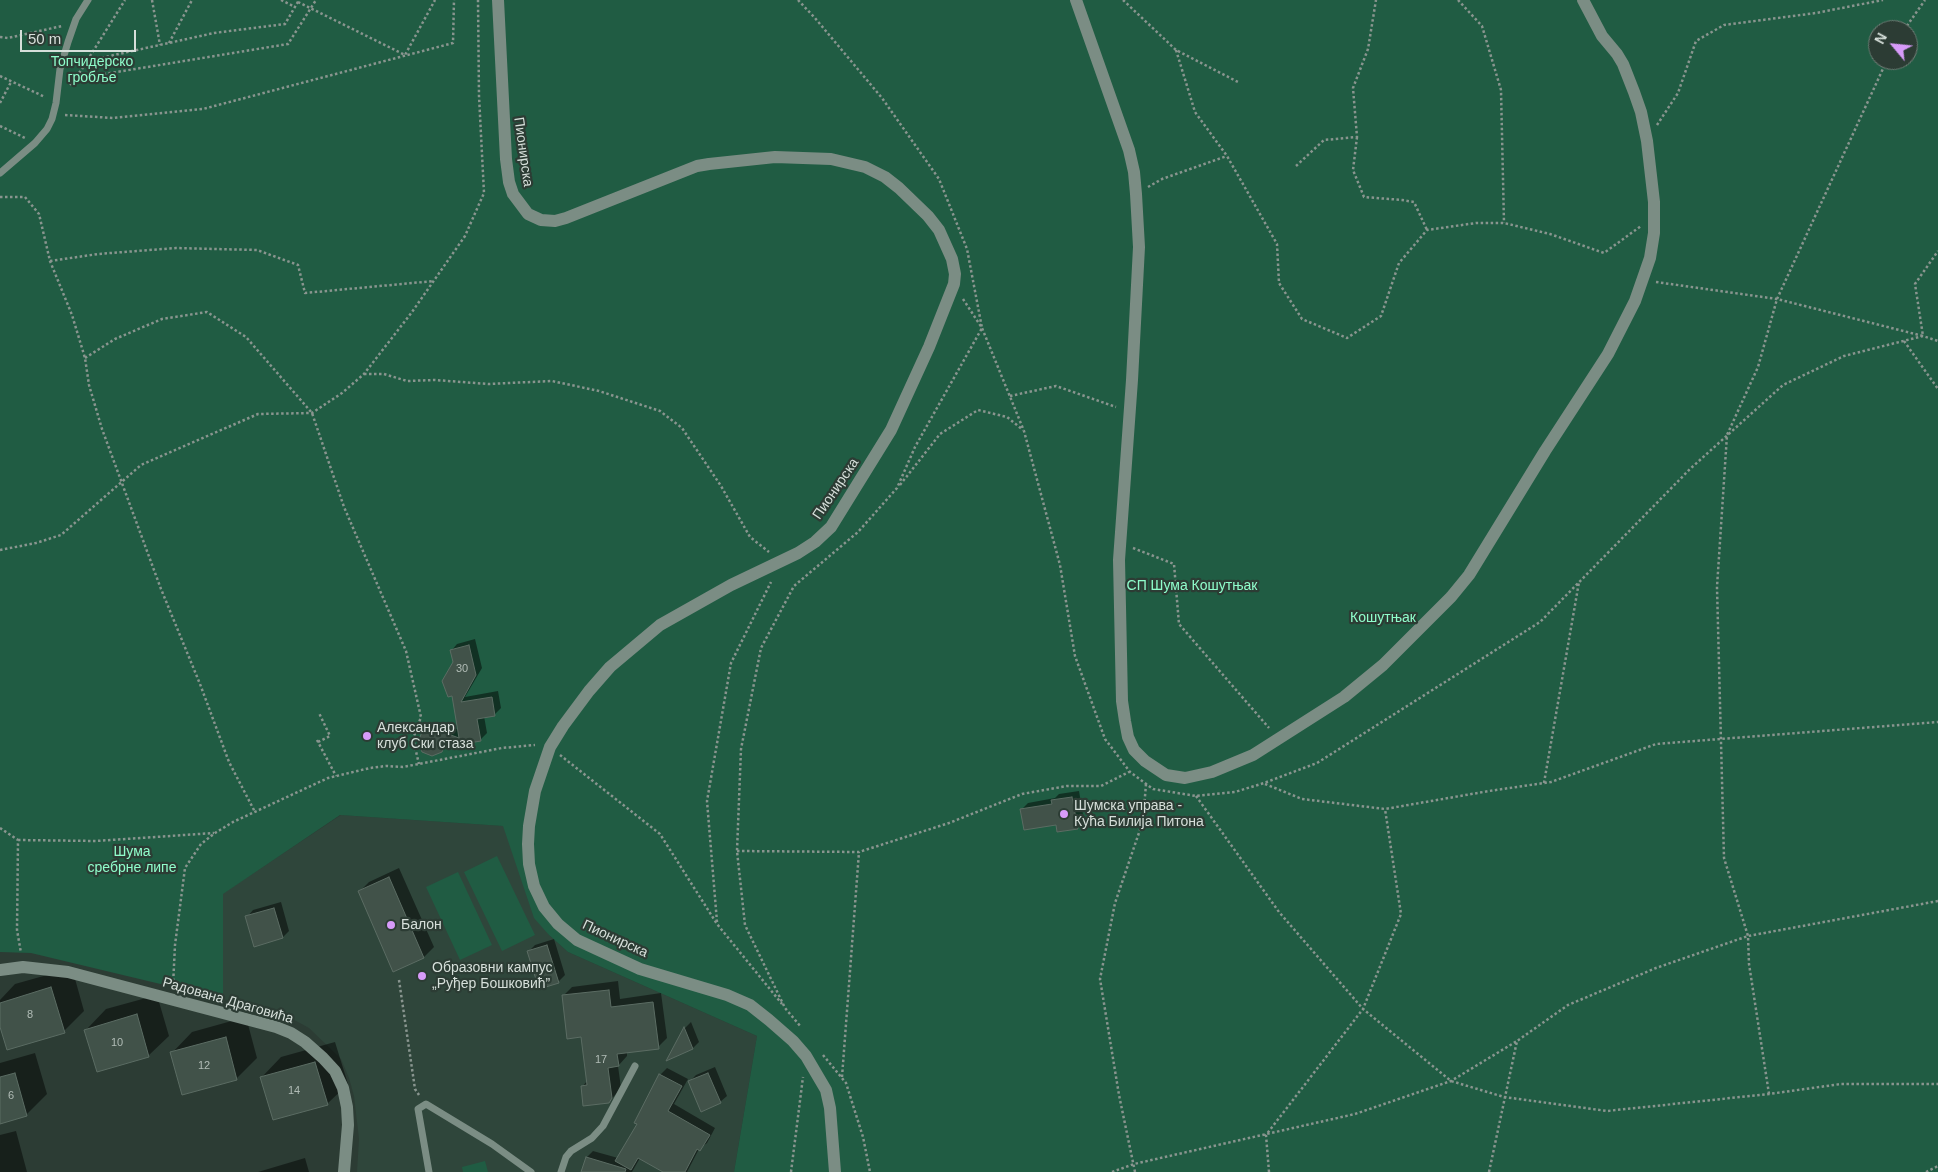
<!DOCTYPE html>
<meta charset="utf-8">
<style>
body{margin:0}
#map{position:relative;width:1938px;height:1172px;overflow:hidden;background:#2c3c34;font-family:Arial,sans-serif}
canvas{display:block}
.north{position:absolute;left:1868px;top:20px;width:50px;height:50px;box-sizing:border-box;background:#2c3c34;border:1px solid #707d76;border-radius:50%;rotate:298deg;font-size:14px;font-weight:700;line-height:20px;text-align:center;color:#d6dfda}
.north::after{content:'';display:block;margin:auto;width:18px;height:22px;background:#d79bf9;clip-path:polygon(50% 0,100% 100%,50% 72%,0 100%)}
.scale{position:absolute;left:20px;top:30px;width:116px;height:22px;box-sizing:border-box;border:2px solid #d6dfda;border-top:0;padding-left:6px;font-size:15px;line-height:18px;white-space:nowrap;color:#d6dfda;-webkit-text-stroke:4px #2c3c34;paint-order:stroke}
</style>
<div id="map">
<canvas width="1938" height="1172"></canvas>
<div class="north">N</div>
<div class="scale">50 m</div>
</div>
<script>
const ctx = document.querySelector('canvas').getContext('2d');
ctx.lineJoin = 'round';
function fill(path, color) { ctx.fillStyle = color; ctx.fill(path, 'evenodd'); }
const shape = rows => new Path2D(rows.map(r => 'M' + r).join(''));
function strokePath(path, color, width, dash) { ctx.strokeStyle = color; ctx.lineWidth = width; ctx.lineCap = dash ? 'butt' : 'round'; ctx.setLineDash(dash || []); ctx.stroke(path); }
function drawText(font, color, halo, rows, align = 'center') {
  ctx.font = font + ' Arial,sans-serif'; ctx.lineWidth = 4.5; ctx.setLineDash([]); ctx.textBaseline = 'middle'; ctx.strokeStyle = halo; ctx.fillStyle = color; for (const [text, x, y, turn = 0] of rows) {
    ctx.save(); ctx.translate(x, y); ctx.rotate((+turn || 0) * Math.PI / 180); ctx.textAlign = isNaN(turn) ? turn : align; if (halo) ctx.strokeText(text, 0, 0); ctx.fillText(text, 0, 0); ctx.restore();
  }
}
fill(shape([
 [341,815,504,826,549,935,568,952,757,1036,734,1172,357,1172,359,1139,354,1096,349,1078,341,1059,309,1028,278,1011,223,999,222,894]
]), '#2f463b');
fill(shape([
 [0,0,1938,0,1938,1172,734,1172,757,1036,568,952,549,935,534,918,503,826,340,815,223,894,223,999,31,953,0,952],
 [1878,30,1908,30,1908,60,1878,60],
 [497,856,535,935,502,951,464,872],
 [458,872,492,945,460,960,426,887],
 [485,1161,488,1172,463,1172,462,1167]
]), '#205c43');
fill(shape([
 [475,639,482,668,465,697,498,691,501,708,495,714,484,716,487,733,480,740,446,746,441,751,423,733,430,726,439,722,459,730,454,662,451,651,457,644],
 [1079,791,1084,821,1077,828,1057,823,1022,809,1028,803,1055,798,1059,794],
 [399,868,434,947,424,957,359,892,369,882],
 [281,902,289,931,283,937,247,917,253,910],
 [554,939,565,975,558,982,528,952,535,945],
 [72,968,84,1011,64,1031,0,1023,0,1000,15,984],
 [618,981,620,999,661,993,667,1038,658,1047,627,1051,627,1056,618,1066,621,1088,609,1102,582,1087,587,1081,582,1036,563,996,572,987],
 [157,995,169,1036,148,1056,86,1030,106,1009],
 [246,1017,257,1058,237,1078,183,1093,172,1053,192,1032],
 [691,1022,699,1042,693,1048,669,1059,685,1028],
 [335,1042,348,1084,327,1104,261,1078,281,1057],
 [35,1053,47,1094,26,1115,0,1122,0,1063],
 [715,1067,727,1096,720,1102,689,1082,696,1075],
 [667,1068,688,1079,674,1104,715,1128,707,1143,699,1149,687,1172,665,1172,640,1158,632,1172,582,1172,587,1157,593,1151,618,1158,638,1124,660,1075],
 [16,1131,27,1172,0,1172,0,1135],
 [305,1158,309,1172,258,1172]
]), '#0007');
const building = shape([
 [469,645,476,675,461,702,492,697,495,716,477,719,481,741,444,747,442,752,432,756,422,752,418,742,422,732,432,728,459,738,452,696,448,697,442,681,453,662,450,650,469,645],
 [1072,797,1078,829,1057,832,1056,825,1024,830,1020,809,1052,804,1051,800,1072,797],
 [389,877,424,958,393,972,358,891,389,877],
 [274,908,283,938,254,947,245,916,274,908],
 [547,945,559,983,539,989,527,951,547,945],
 [51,987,65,1033,7,1050,0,1027,0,1003,51,987],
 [609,990,611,1007,653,1002,659,1049,617,1054,619,1066,608,1068,612,1098,609,1103,583,1106,581,1086,587,1085,581,1037,567,1039,562,995,609,990],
 [137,1014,149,1057,97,1072,84,1030,137,1014],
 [684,1027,693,1049,666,1061,684,1027],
 [226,1037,237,1080,182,1095,170,1052,226,1037],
 [315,1062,328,1105,273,1120,260,1077,315,1062],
 [15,1073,27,1116,0,1124,0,1077,15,1073],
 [708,1073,721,1103,701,1112,688,1081,708,1073],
 [659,1074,682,1086,668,1111,710,1135,700,1151,697,1149,685,1172,663,1172,638,1158,631,1170,615,1161,637,1124,634,1123,659,1074],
 [586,1157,626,1169,625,1172,581,1172,586,1157]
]);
fill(building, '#415249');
strokePath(building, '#5b6c63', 1);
strokePath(shape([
 [152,0,160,45],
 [281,0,295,7],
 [798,0,815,18,882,98,939,179,967,249,982,328,915,447,897,488,858,532,794,586,761,648,741,749,737,851,745,925,785,1008,801,1027],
 [1123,0,1176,50,1238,82],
 [1458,0,1482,26,1501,90,1504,223],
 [298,2,405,55,435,0],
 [1904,30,1925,0],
 [0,37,8,38,62,26],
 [169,43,192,0],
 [1176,50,1195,112,1227,156,1277,244,1279,283,1302,319,1347,338,1381,316,1399,263,1427,230,1476,223,1504,223,1550,234,1604,253,1641,226],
 [87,61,214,33,285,24,299,0],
 [0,76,45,97],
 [74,79,288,44,316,0],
 [70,85,82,69,125,0],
 [0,103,11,82],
 [65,115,113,118,203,109,453,43,454,0],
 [1657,125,1678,93,1696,41,1724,25,1816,13,1883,0],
 [0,126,25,138],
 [1357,137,1353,170,1364,197,1402,200,1414,202,1427,230],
 [1296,166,1324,140,1357,137,1353,88,1368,49,1376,0],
 [1148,187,1162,179,1227,156],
 [0,197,25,197,39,214,50,261,72,315,85,358,89,385,102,429,161,589,200,684,229,762,255,812],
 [50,261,98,254,176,248,257,250,298,265,305,293,434,281],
 [1656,282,1777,299,1923,336,1915,284,1938,251],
 [963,299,982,328,1024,431,1060,565,1075,656,1105,739,1130,772,1153,789,1196,796,1235,792,1264,783,1317,763,1540,622,1690,469,1783,385,1844,356,1923,336,1938,341],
 [1904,341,1938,389],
 [85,358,115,339,162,319,207,312,246,337,312,413,344,507,406,651,421,717,413,739,419,764],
 [364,374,384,374,407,381,435,380,488,384,552,381,599,391,660,411,682,428,721,486,750,537,769,552],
 [1010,396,1056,386,1116,407],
 [900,485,940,434,978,410,1007,417,1023,430],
 [1133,548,1174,564,1179,624,1269,728],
 [0,550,36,543,61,535,141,465,258,414,312,413,342,393,364,374,412,312,465,236,484,193,479,96,478,0],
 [317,740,336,776],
 [318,742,330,736,319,713],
 [560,755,660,834,717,924,782,1004],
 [1544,783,1579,582],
 [1265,784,1302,799,1385,809,1489,791,1551,782,1656,744,1938,722],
 [1196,796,1279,912,1363,1009,1451,1081,1504,1097,1607,1111,1769,1094,1841,1084,1938,1084],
 [0,828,18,840,17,930,21,953],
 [18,840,96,841,214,833],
 [737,851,859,852,949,823,1022,794,1067,786,1101,786,1129,772],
 [717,922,707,801,731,663,771,582],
 [399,980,415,1089,419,1095],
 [173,986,175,945,185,868,201,844,215,833,233,822,328,778,370,768,386,766,403,767,502,748,535,745],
 [823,1055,846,1083,863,1137,870,1172],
 [842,1077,859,852],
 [1769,1094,1749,964,1748,936,1724,858,1717,587,1727,435,1758,367,1777,299,1887,60],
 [791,1172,803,1077],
 [1112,1172,1134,1164,1355,1114,1451,1081,1517,1041],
 [1135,1172,1119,1095,1100,979,1115,903,1143,821,1146,784],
 [1269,1172,1266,1135,1363,1009,1401,914,1385,809],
 [1489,1172,1517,1041,1568,1005,1656,968,1748,936,1938,901],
 [1926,1172,1938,1166]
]), '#89958f', 2.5, [2.5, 2.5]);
strokePath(shape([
 [0,173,35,143,47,129,52,119,56,103,60,69,68,42,76,19,88,0],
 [429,1172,418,1109,426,1104,492,1144,531,1172],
 [561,1172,566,1157,571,1151,592,1138,603,1126,635,1066]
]), '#7b8d84', 7);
strokePath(shape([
 [498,0,506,159,509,182,513,194,528,214,541,220,555,221,566,218,697,166,709,164,775,157,831,159,865,167,885,177,899,188,928,216,939,230,952,259,955,274,954,284,929,347,891,430,831,527,815,542,798,553,731,585,660,625,610,667,589,691,563,726,550,747,535,791,529,826,528,844,529,864,534,886,544,907,558,924,577,940,640,969,727,995,750,1005,769,1020,793,1041,806,1056,826,1090,830,1108,835,1172],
 [1076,0,1129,150,1134,172,1136,194,1139,247,1132,380,1119,560,1122,701,1125,721,1128,737,1134,750,1145,761,1166,775,1185,778,1212,772,1253,755,1344,697,1383,665,1451,597,1469,575,1545,451,1608,354,1635,301,1650,258,1654,233,1654,202,1647,141,1641,112,1634,92,1623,64,1617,54,1602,36,1583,0],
 [0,970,23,967,68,972,276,1027,291,1033,305,1042,323,1058,335,1071,343,1088,347,1107,348,1125,344,1172]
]), '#7b8d84', 12);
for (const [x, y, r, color] of [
 [367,736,5,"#d79bf9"],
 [1064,814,5,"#d79bf9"],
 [391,925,5,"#d79bf9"],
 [422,976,5,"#d79bf9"]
]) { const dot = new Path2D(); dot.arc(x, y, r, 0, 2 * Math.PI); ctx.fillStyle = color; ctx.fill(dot); strokePath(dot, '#2c3c34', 2); }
drawText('11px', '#b1bcb6', null, [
 ["30",462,669],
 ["8",30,1015],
 ["10",117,1043],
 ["17",601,1060],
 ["12",204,1066],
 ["14",294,1091],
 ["6",11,1096]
]);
drawText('14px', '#8ffdcb', '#2c3c34', [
 ["Топчидерско",92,62],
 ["гробље",92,78],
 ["СП Шума Кошутњак",1192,586],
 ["Кошутњак",1383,618],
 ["Шума",132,852],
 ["сребрне липе",132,868]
]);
drawText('14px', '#d6dfda', '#2c3c34', [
 ["Пионирска",523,152,82],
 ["Пионирска",836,489,-56],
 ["Пионирска",615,939,25],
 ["Радована Драговића",228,1001,16]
]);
drawText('14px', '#d6dfda', '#2c3c34', [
 ["Александар",377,728],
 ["клуб Ски стаза",377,744],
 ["Шумска управа -",1074,806],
 ["Кућа Билија Питона",1074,822],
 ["Балон",401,925],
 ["Образовни кампус",432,968],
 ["„Руђер Бошковић”",432,984]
], 'left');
</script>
